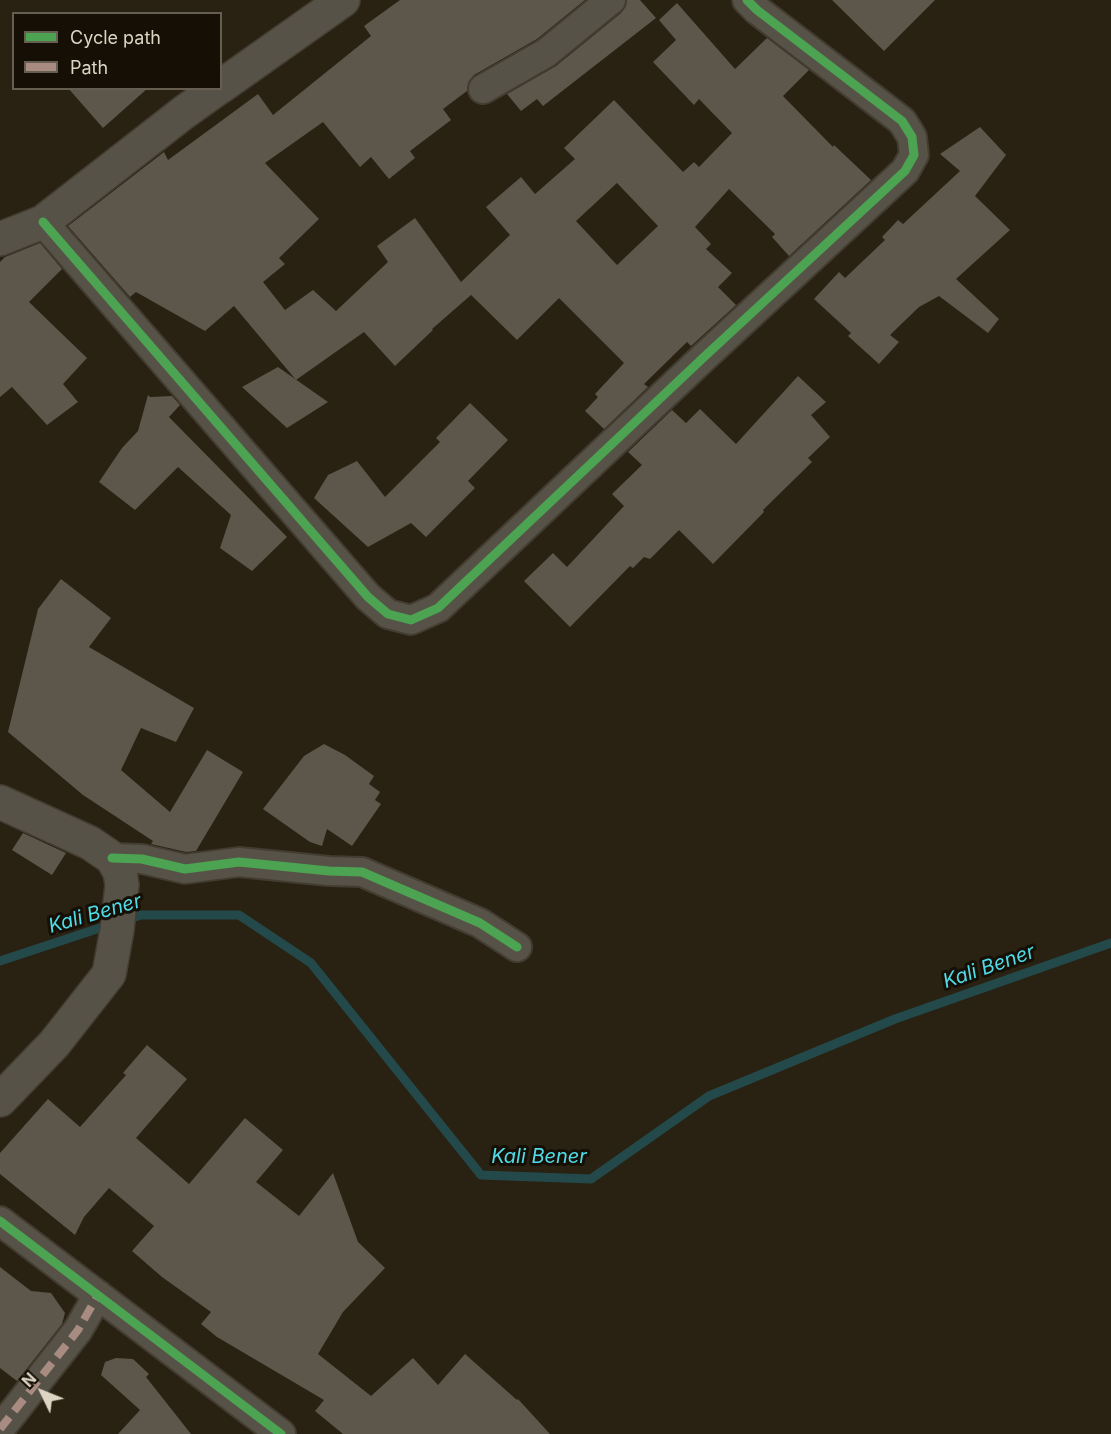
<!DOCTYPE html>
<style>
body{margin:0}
#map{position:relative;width:1111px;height:1434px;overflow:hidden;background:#292212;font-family:Inter,sans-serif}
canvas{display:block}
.legend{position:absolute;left:12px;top:12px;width:210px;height:78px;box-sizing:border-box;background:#150f05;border:2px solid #655e51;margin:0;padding:8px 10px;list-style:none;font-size:18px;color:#ddd4c4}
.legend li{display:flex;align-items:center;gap:12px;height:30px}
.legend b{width:30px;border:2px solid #655e51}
.north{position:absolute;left:12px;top:1362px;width:60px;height:60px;-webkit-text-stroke:4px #150f05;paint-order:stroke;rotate:313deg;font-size:16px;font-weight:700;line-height:24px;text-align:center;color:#ddd4c4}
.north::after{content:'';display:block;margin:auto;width:21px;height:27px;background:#ddd4c4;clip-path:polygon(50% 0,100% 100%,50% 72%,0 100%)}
</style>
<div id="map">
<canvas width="1111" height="1434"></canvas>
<ul class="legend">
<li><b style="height:8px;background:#4ca352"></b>Cycle path</li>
<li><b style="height:8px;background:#a88b81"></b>Path</li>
</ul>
<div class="north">N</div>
</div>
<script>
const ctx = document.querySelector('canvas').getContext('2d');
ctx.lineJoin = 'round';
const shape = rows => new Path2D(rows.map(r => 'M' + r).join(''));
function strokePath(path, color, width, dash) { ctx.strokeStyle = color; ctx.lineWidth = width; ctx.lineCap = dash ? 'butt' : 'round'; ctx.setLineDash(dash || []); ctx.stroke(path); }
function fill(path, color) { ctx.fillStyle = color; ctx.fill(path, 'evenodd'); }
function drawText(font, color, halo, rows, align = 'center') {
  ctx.font = font + ' Inter,sans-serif'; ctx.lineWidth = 6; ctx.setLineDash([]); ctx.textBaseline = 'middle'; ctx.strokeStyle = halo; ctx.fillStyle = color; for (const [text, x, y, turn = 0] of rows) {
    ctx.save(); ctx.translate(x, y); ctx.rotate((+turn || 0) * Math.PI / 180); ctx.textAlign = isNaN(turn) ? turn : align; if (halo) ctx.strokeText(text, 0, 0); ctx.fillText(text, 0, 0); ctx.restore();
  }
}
strokePath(shape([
 [125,920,141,915,239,915,311,963,481,1175,591,1179,709,1096,895,1019,1111,943],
 [0,961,112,924]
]), '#23494b', 9);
fill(shape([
 [400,0,585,0,537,39,474,75,469,81,467,91,443,109,451,120,410,151,415,158,389,179,371,157,360,167,323,122,265,163,319,219,279,258,285,264,263,282,285,310,313,290,336,311,388,262,377,246,415,218,461,282,510,235,486,207,521,177,535,194,575,159,564,148,614,100,683,172,694,162,699,167,732,133,699,99,694,105,653,62,676,40,659,20,677,3,735,69,767,38,809,70,783,96,833,147,834,145,871,180,789,256,772,237,775,234,729,189,695,227,711,244,706,249,732,273,718,287,736,305,691,346,687,342,644,384,648,387,604,429,585,411,598,397,595,394,624,363,559,298,517,340,469,293,471,295,432,329,433,330,395,366,364,332,296,380,234,306,205,331,136,292,130,297,68,226,164,152,168,160,258,94,273,115,371,36,364,26],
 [617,183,658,226,617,265,576,221],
 [627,0,640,0,656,18,543,106,537,99,521,111,507,94,556,66,621,13,626,6],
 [832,0,935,0,884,51],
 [68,88,148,88,103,128],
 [980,127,1006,155,975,196,1010,230,956,279,999,319,988,333,939,296,919,307,890,335,899,342,879,364,848,336,851,333,814,299,839,272,845,278,885,240,882,237,898,220,903,224,960,171,940,154],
 [40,243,62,269,29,302,87,358,63,384,78,402,47,425,12,387,0,397,0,262,5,257],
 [278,367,328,402,287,428,242,387],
 [798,376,826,402,811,415,830,437,808,458,812,462,763,510,764,512,713,564,679,530,650,559,644,557,633,568,630,566,570,627,524,581,553,553,567,567,624,506,612,494,642,465,628,452,672,410,686,423,700,409,736,444],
 [148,395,150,397,172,396,180,405,169,417,287,537,252,571,220,548,231,515,178,467,135,510,99,482,122,448,138,431],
 [470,403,508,440,468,481,475,488,426,537,411,523,368,547,314,498,328,475,357,461,385,497,440,442,436,438],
 [61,579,111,618,89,647,194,708,176,742,141,728,121,770,170,812,207,750,243,772,196,851,186,852,151,844,153,841,83,795,8,732,38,609],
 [324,744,345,755,374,776,369,784,380,792,375,800,381,804,352,846,327,829,322,846,310,842,263,809,304,756],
 [23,833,66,853,52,875,12,850],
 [147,1045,187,1079,136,1138,189,1184,245,1118,283,1150,256,1182,299,1216,333,1173,358,1242,385,1268,343,1312,318,1354,371,1396,413,1358,438,1385,465,1354,517,1400,518,1399,550,1434,343,1434,315,1411,324,1400,217,1337,201,1324,211,1312,162,1277,132,1251,154,1226,109,1188,84,1217,75,1235,0,1174,0,1153,48,1099,80,1127,126,1075,123,1073],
 [0,1267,31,1291,51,1293,65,1313,62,1324,17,1381,0,1368],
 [116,1358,133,1359,149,1374,146,1377,191,1434,118,1434,140,1410,101,1375,105,1362]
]), '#5d564a');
const street = shape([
 [483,89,546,53,611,0],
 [43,222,368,597,388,614,411,620,438,608,704,357,905,171,914,155,912,137,902,121,757,10,747,0],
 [112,858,142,859,185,869,239,862,329,871,362,872,480,923,517,947],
 [0,1221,281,1434],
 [0,1429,78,1330,98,1295]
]);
const secondary = shape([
 [220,87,343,0],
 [0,239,43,222,183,113,218,88],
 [0,802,90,843,112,858,120,872,122,885,117,930,109,974,54,1044,0,1100]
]);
strokePath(street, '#423c31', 32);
strokePath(secondary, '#423c31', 36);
strokePath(street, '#575247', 28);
strokePath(secondary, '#575247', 33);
strokePath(shape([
 [0,1429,78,1330,98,1295]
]), '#a88b81', 8, [15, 8]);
strokePath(shape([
 [43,222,368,597,388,614,411,620,438,608,704,357,905,171,914,155,912,137,902,121,757,10,747,0],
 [112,858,142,859,185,869,239,862,329,871,362,872,480,923,517,947],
 [0,1221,281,1434]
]), '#4ca352', 9);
drawText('italic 20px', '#4fdce8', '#150f05', [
 ["Kali Bener",95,914,-16],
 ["Kali Bener",989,967,-19],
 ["Kali Bener",539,1157]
]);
</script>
